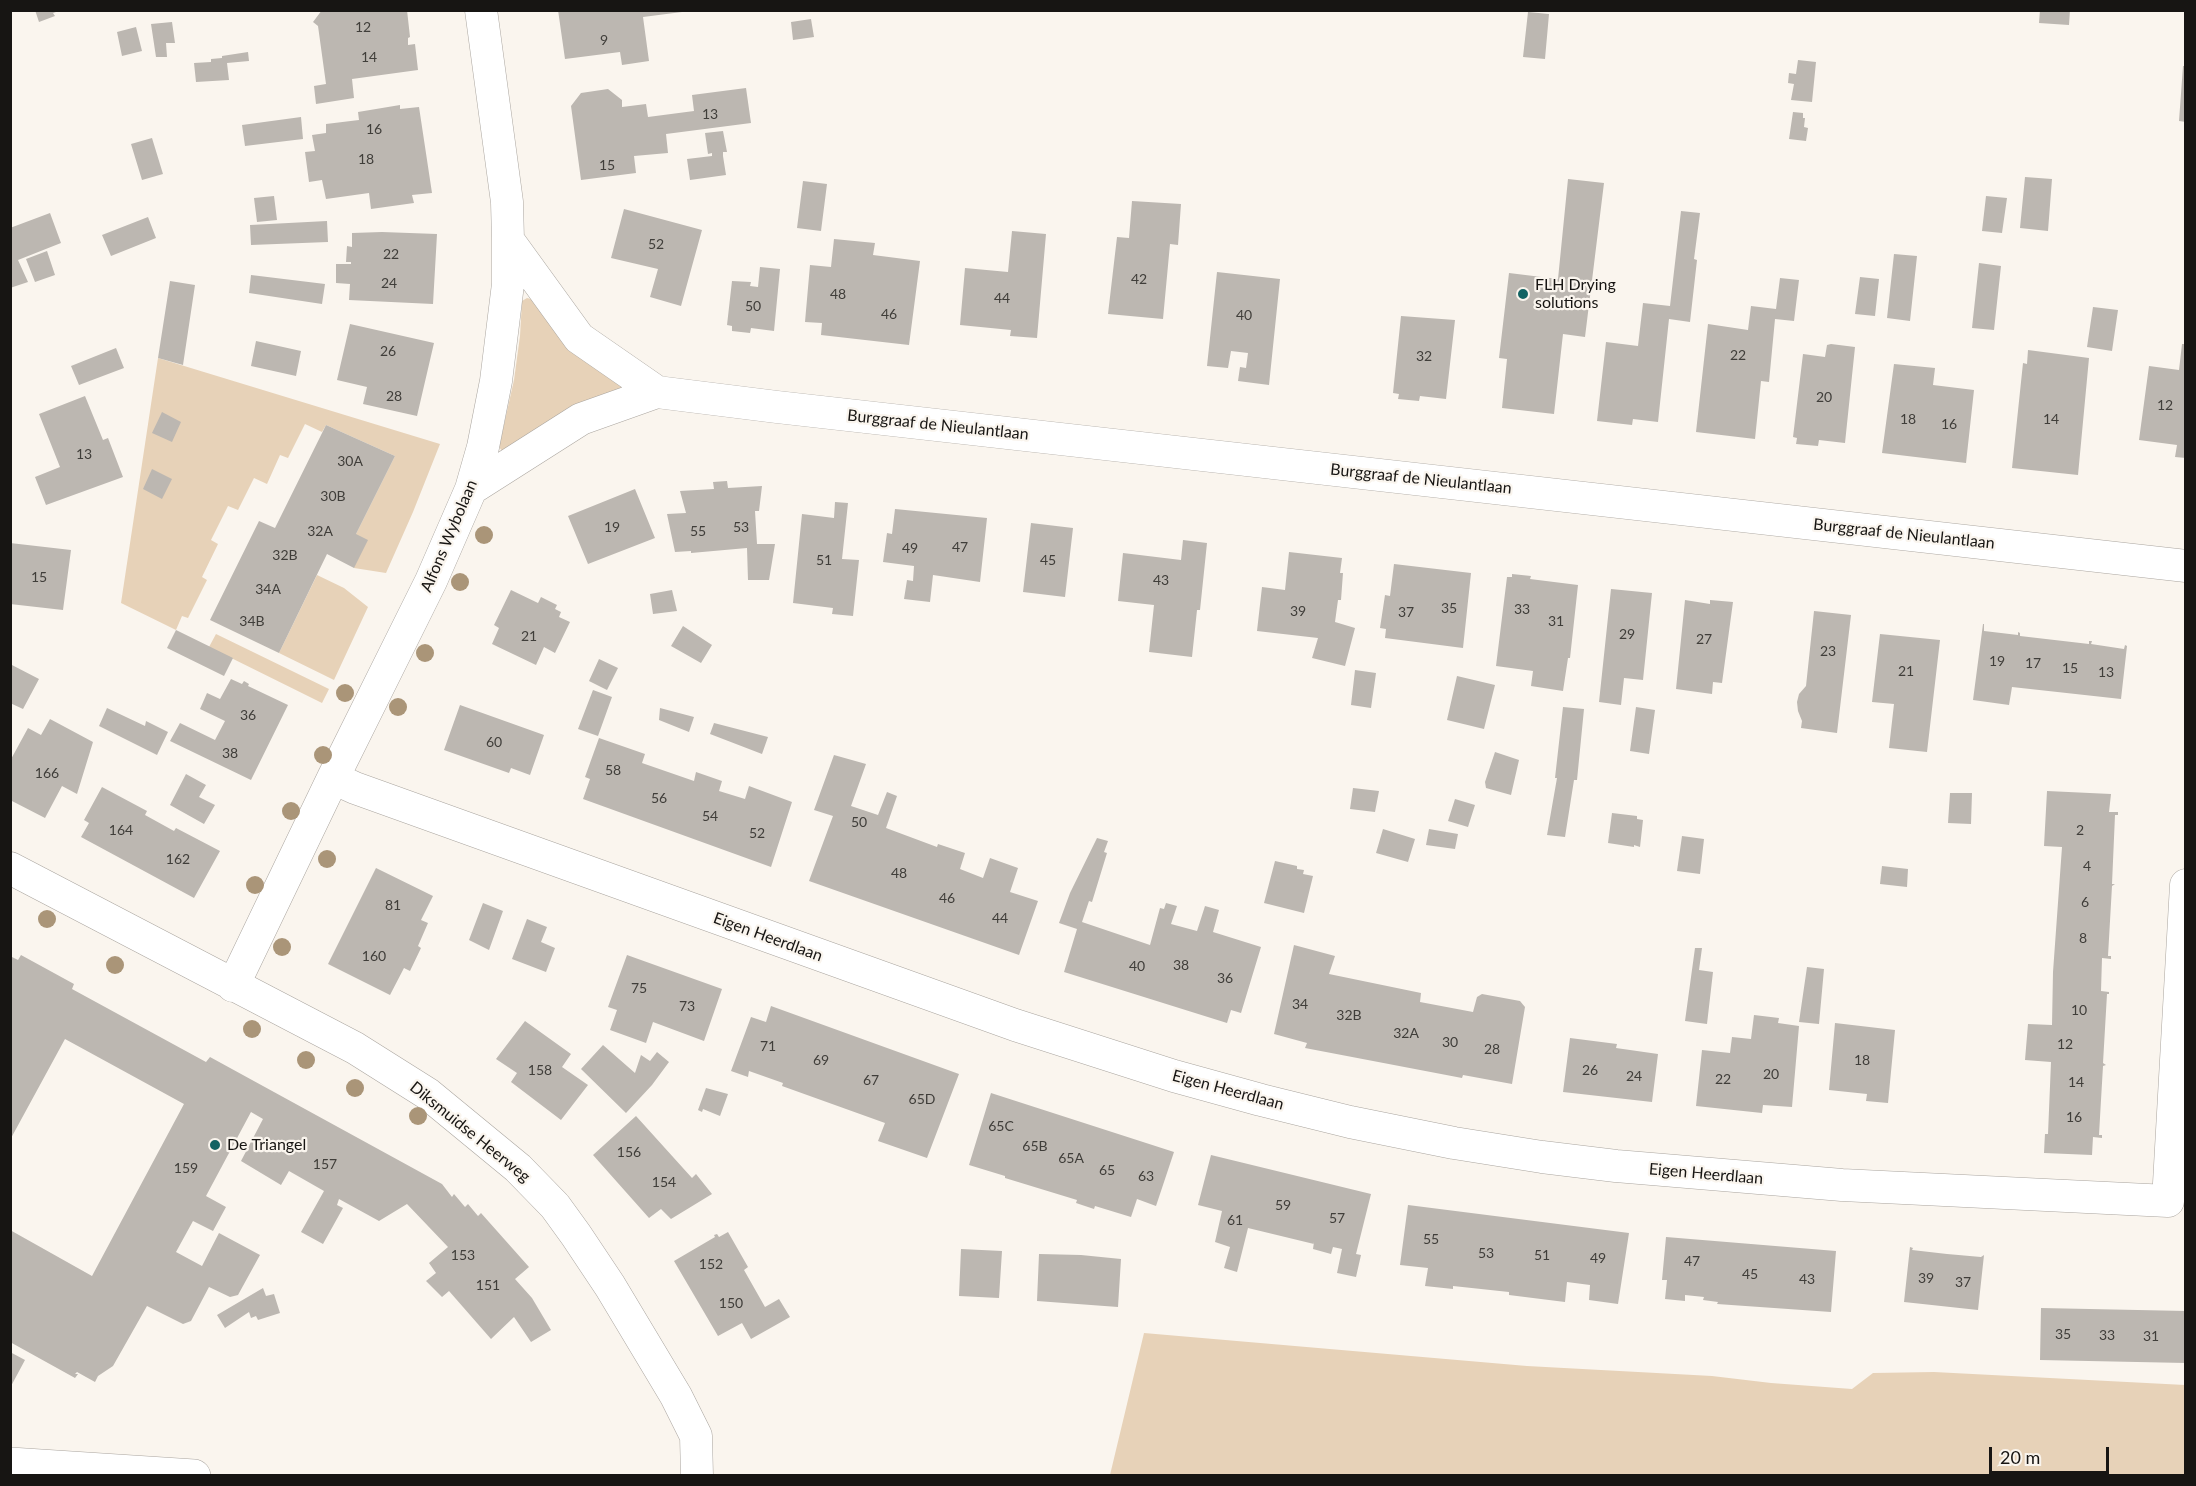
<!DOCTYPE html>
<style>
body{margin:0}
#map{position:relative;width:2196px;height:1486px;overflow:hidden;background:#faf5ee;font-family:Lato,sans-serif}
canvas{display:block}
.frame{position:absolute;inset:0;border:12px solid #171513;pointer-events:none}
.scale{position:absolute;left:1989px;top:1447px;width:120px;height:27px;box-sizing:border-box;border:3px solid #171513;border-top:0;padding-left:8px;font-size:18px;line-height:21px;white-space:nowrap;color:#171513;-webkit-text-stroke:4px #faf5ee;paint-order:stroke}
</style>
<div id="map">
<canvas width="2196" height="1486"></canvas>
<div class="frame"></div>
<div class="scale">20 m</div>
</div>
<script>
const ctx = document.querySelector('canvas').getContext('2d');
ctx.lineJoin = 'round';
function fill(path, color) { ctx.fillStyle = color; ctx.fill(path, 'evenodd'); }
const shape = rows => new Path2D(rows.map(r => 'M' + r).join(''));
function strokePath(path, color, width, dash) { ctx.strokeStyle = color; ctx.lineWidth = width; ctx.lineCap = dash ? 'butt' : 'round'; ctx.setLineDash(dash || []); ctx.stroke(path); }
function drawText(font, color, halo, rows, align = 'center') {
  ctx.font = font + ' Lato,sans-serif'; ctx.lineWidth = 4.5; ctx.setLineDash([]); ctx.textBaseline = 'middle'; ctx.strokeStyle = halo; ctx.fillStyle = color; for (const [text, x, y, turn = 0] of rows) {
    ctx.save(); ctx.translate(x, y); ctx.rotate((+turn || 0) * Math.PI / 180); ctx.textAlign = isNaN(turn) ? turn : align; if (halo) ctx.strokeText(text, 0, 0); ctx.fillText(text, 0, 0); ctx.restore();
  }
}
fill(shape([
 [527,298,531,299,625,387,503,452,499,447,514,380,520,336,522,301],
 [158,358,440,444,413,512,386,573,354,568,356,534,395,456,326,425,322,432,305,424,288,458,280,455,267,484,254,478,238,510,228,506,211,540,218,544,202,577,207,580,188,618,182,616,176,630,121,603],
 [317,575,344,588,368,607,334,680,279,653],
 [216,634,329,689,322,703,209,647],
 [1144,1333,1527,1366,1712,1376,1771,1383,1852,1389,1873,1373,1934,1372,2185,1385,2185,1475,1110,1475]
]), '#e7d2b8');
fill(shape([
 [35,10,59,10,59,11,53,13,55,16,39,22],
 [322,10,407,10,410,37,408,38,408,45,415,44,418,70,352,79,354,98,316,104,314,86,326,84,318,26,313,22],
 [558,10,682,10,682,12,643,17,649,61,622,65,620,52,565,59],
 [2040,10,2070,10,2069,25,2039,23],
 [1528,12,1549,14,1545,59,1523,57],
 [811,19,814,37,793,40,791,22],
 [172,22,175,43,166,43,167,57,156,57,151,24],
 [136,27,142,51,122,56,117,32],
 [248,52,249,61,227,63,229,80,196,82,194,63,211,62,211,59,222,58,222,56],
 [1798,60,1816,62,1812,102,1791,100,1794,84,1788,83,1789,73,1796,74],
 [2183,66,2186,66,2186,122,2179,121],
 [746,88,751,123,666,134,668,153,634,156,636,173,581,180,571,106,581,93,608,89,622,100,622,107,646,104,648,117,694,111,692,95],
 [400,105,400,109,419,107,432,193,412,195,414,203,371,209,369,193,326,199,322,180,309,182,305,152,315,151,312,135,326,133,326,124,359,120,358,112],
 [1793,112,1803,113,1803,118,1805,118,1804,127,1808,128,1806,141,1789,139],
 [301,117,303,139,245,146,242,125],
 [723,131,727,152,723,152,723,156,726,175,690,180,687,159,712,156,712,153,708,154,705,133],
 [152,138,163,174,142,180,131,144],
 [2025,177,2052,179,2048,231,2020,228],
 [1568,179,1604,183,1585,337,1563,334,1554,414,1502,408,1507,359,1499,358,1509,273,1558,279],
 [803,181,827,184,821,231,797,228],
 [274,196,277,220,257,222,254,198],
 [1986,196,2007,198,2002,233,1982,231],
 [1132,201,1181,204,1178,245,1170,244,1163,319,1108,314,1117,237,1129,238],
 [624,209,702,230,681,306,650,297,658,269,611,258],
 [1681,211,1700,213,1694,259,1697,260,1690,322,1669,319,1658,422,1633,419,1632,425,1597,421,1606,342,1638,346,1643,303,1670,306],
 [50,213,61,243,18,260,28,282,10,288,10,228],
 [148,217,156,238,111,256,102,235],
 [327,221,328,242,251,245,250,225],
 [1012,231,1046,234,1037,338,1010,336,1011,330,960,325,965,268,1008,272],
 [382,232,437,234,433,304,349,300,350,284,336,283,336,264,351,264,351,262,346,262,347,246,352,247,352,233],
 [834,239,875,243,873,255,920,261,909,345,821,335,822,323,805,322,810,265,831,267],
 [47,251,55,275,35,282,26,259],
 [1894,254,1917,256,1910,321,1887,318],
 [1979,263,2001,266,1994,330,1972,328],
 [760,267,780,269,774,331,751,328,750,333,732,331,732,326,727,325,732,281,751,282,750,286,758,287],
 [1217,272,1280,279,1269,385,1238,381,1240,367,1246,368,1248,353,1231,351,1228,368,1207,366],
 [251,275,325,284,322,304,249,293],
 [1860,277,1879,279,1875,316,1855,314],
 [1780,278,1799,280,1794,321,1775,319,1769,382,1761,381,1755,439,1696,432,1708,324,1748,330,1751,306,1776,309],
 [170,281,195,285,183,365,158,358],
 [2093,307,2118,310,2112,351,2087,347],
 [1401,316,1455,320,1446,399,1420,396,1419,401,1398,399,1399,394,1393,393],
 [350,324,434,343,417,416,363,404,367,387,337,380],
 [256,341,301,351,296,376,251,366],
 [1831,344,1855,347,1845,443,1819,440,1818,446,1796,444,1797,438,1793,437,1803,354,1825,357,1827,345],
 [2182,344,2186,344,2186,458,2175,457,2177,445,2139,440,2149,366,2179,370],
 [116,348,124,368,79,385,71,366],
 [2028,350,2089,358,2078,475,2012,468,2023,363,2027,364],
 [1894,364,1935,368,1933,385,1974,390,1966,463,1882,453],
 [85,396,103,440,108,438,123,477,46,505,35,477,60,467,39,414],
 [162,412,181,422,172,442,152,433],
 [326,425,395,456,356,534,368,540,354,568,327,554,279,653,210,620,259,521,275,528],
 [152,469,172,479,162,499,143,489],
 [727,481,728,488,762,486,759,511,755,511,757,544,775,544,769,580,748,580,747,548,691,553,691,551,675,552,667,514,686,513,680,491,714,489,713,482],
 [635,489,655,538,588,564,568,516],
 [835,502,848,503,842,559,859,560,853,616,832,614,833,608,793,603,802,514,834,518],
 [895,509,987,518,980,582,933,575,930,602,904,599,907,580,913,581,914,566,883,562,887,533,892,534],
 [1031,523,1073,528,1065,597,1023,592],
 [1183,540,1207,543,1200,610,1197,610,1192,657,1149,652,1154,605,1118,601,1123,553,1181,560],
 [10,543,71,550,63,610,10,604],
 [1289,552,1342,558,1340,573,1343,573,1341,600,1338,600,1335,622,1355,628,1345,666,1312,658,1318,638,1257,631,1262,587,1285,590],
 [1394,564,1471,573,1463,648,1385,638,1386,629,1380,628,1385,595,1390,596],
 [1512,574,1531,576,1530,579,1578,585,1570,658,1568,658,1563,691,1531,686,1533,671,1496,666,1507,577,1512,577],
 [1611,589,1652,593,1643,680,1624,678,1621,705,1599,702],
 [511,590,538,603,541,597,557,605,555,609,561,612,559,617,570,622,555,653,544,647,536,665,492,644,499,628,494,625],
 [672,590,677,611,653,614,650,594],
 [1685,600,1710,604,1710,600,1733,602,1722,683,1713,682,1712,694,1676,689],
 [1814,611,1851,615,1837,733,1801,728,1802,721,1798,711,1797,702,1799,694,1806,686],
 [1983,624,1984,624,1984,631,2018,635,2018,632,2020,633,2020,636,2089,644,2089,641,2092,641,2091,644,2124,649,2125,645,2127,646,2121,699,2012,687,2009,705,1973,700],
 [683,626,712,645,701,663,671,646],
 [176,630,233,658,224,676,167,648],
 [1880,634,1940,640,1927,752,1889,748,1894,704,1872,702],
 [599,659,618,668,607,690,589,681],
 [10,664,39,679,23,709,10,703],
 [1355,670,1376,673,1371,708,1351,705],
 [1457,676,1495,685,1484,729,1447,720],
 [231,679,242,684,244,681,249,684,248,686,288,705,251,780,170,741,180,723,215,740,225,721,200,709,207,693,220,699],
 [593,690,612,697,598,736,578,729],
 [460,705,544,735,530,775,511,768,509,773,444,750],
 [1563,707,1584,709,1577,780,1574,780,1565,837,1547,835,1557,778,1555,778],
 [1636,707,1655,710,1649,754,1630,751],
 [107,708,145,726,146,721,168,732,157,755,99,726],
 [660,708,694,717,689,732,659,720],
 [50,719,93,742,77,794,62,786,45,818,10,800,10,761,28,728,41,735],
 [714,723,768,737,762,754,710,734],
 [599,738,645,754,642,763,694,781,696,772,722,781,719,791,745,799,749,786,792,802,771,867,583,799,590,779,585,777],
 [1495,752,1519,760,1511,795,1486,788,1485,782],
 [834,755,866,764,851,806,878,815,887,792,897,796,886,828,937,847,938,844,965,853,960,869,983,878,990,858,1018,868,1010,892,1038,901,1019,955,809,881,833,816,814,810],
 [186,774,206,785,199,797,215,805,204,824,170,805],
 [102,787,147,811,145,815,174,831,176,828,220,851,194,898,81,837,89,823,84,820],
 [1353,788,1379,791,1375,812,1350,809],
 [2047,791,2111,794,2109,812,2118,812,2118,815,2115,815,2112,884,2115,884,2112,886,2108,956,2111,956,2111,959,2102,958,2101,991,2109,992,2109,994,2107,994,2103,1063,2106,1065,2103,1066,2101,1100,2099,1135,2102,1135,2102,1138,2093,1137,2092,1155,2044,1153,2045,1134,2048,1134,2051,1062,2025,1060,2028,1024,2052,1025,2053,972,2062,847,2044,846],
 [1950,793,1972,793,1971,824,1948,823],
 [1455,799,1475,805,1468,827,1448,821],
 [1612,813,1637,816,1637,819,1643,820,1640,847,1634,845,1634,847,1608,843],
 [1383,829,1415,839,1408,862,1376,853],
 [1429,829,1458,834,1455,849,1426,845],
 [1682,836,1704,839,1700,874,1677,871],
 [1097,838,1108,841,1104,852,1107,853,1092,902,1089,901,1082,922,1150,945,1160,908,1164,909,1166,903,1177,906,1171,924,1197,931,1205,906,1219,910,1213,932,1261,947,1241,1013,1231,1010,1227,1023,1064,972,1077,929,1059,923,1070,893],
 [1275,861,1297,866,1297,869,1304,870,1303,874,1313,876,1304,913,1264,903],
 [1882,866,1908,869,1907,887,1880,884],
 [376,868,433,896,421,920,428,923,418,946,421,948,410,971,404,968,390,995,328,964],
 [483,903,503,911,489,950,469,940],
 [527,919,547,927,541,942,555,948,546,972,512,959],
 [1294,945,1335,956,1329,974,1421,993,1420,1002,1473,1012,1477,997,1482,994,1520,1001,1525,1007,1512,1084,1463,1075,1462,1078,1305,1048,1307,1043,1274,1034],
 [1695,948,1702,948,1699,970,1713,972,1707,1024,1685,1021],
 [21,955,74,984,72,989,206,1062,210,1057,442,1184,452,1197,454,1194,465,1207,468,1204,478,1216,481,1213,529,1267,515,1279,532,1298,551,1330,531,1342,514,1317,491,1339,449,1291,442,1297,426,1281,436,1273,429,1263,448,1247,407,1204,379,1221,339,1199,337,1205,343,1208,323,1244,301,1232,324,1191,289,1171,281,1185,241,1161,263,1119,251,1112,206,1196,226,1207,213,1231,193,1221,176,1252,202,1266,219,1233,260,1255,238,1295,230,1297,209,1287,191,1321,183,1324,147,1306,113,1366,98,1376,95,1382,77,1372,75,1374,78,1374,75,1378,10,1342,10,1230,92,1276,184,1104,65,1039,10,1140,10,956,18,960],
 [627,955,722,989,704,1041,653,1022,646,1043,610,1030,617,1010,608,1007],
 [1807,967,1824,969,1819,1024,1799,1022],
 [771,1006,959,1074,927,1158,878,1141,885,1123,782,1086,783,1083,749,1071,748,1077,731,1071,751,1017,766,1022],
 [1754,1015,1779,1018,1778,1023,1799,1026,1792,1107,1763,1105,1762,1113,1696,1106,1702,1050,1730,1053,1732,1037,1751,1039],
 [525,1021,571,1054,562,1067,588,1085,561,1120,511,1082,517,1073,496,1059],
 [1835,1023,1895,1030,1888,1103,1866,1101,1867,1094,1829,1090],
 [1570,1038,1617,1044,1616,1048,1658,1054,1652,1102,1563,1092],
 [603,1045,635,1073,641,1055,650,1061,657,1052,669,1062,652,1085,626,1113,581,1069],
 [706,1088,728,1094,720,1116,703,1109,702,1112,698,1110],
 [991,1093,1174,1152,1156,1206,1137,1199,1131,1217,1095,1206,1094,1209,1076,1203,1077,1200,1005,1178,1005,1176,969,1165],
 [636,1116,692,1178,696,1174,712,1194,671,1219,661,1209,649,1218,593,1155],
 [1211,1155,1371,1194,1356,1254,1361,1255,1356,1277,1337,1273,1342,1249,1333,1247,1331,1254,1313,1249,1314,1242,1314,1244,1248,1228,1237,1272,1224,1268,1230,1247,1215,1242,1222,1211,1198,1205],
 [1408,1205,1629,1233,1618,1304,1589,1300,1590,1285,1567,1282,1565,1302,1509,1295,1509,1292,1453,1286,1453,1289,1425,1286,1428,1268,1400,1265],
 [728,1232,748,1267,744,1270,765,1307,779,1299,790,1317,751,1339,742,1323,718,1336,674,1261,715,1237,714,1235,717,1234,719,1237],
 [1666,1237,1836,1251,1831,1312,1717,1304,1718,1302,1703,1300,1704,1297,1685,1295,1685,1301,1665,1299,1667,1280,1662,1280],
 [1910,1247,1913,1248,1912,1250,1947,1254,1981,1257,1984,1255,1978,1310,1904,1302],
 [961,1249,1002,1251,999,1298,959,1296],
 [1039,1254,1081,1255,1121,1259,1118,1307,1037,1301],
 [263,1288,266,1296,274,1294,280,1313,258,1320,256,1316,251,1318,249,1312,225,1328,217,1315],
 [2041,1308,2186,1311,2186,1363,2040,1360],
 [10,1352,25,1360,10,1388]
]), '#bcb7b1');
const minor = shape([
 [508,240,579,338,657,392],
 [471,489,581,419,657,392,777,407,2186,566],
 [333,778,355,788,1015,1025,1174,1076,1261,1100,1350,1122,1454,1143,1542,1157,1616,1166,1842,1185,2168,1201,2186,885],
 [10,868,355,1048,428,1094,518,1168,555,1206,576,1235,610,1286,676,1396,696,1436,697,1476],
 [233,986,333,778,431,581,471,489,483,447,496,381,508,284,508,240,507,202,481,10]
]);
const tertiary = shape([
 [10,1464,194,1476]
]);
strokePath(minor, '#aaa59f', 33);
strokePath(tertiary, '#aaa59f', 34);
strokePath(minor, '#fff', 32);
strokePath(tertiary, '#fff', 33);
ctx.fillStyle = '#aa9578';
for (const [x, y] of [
 [484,535],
 [460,582],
 [425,653],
 [345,693],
 [398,707],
 [323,755],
 [291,811],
 [327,859],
 [255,885],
 [47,919],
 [282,947],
 [115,965],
 [252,1029],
 [306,1060],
 [355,1088],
 [418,1116]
]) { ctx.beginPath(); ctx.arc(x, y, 9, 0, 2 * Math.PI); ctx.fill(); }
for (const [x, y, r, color] of [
 [1523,294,6,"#126363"],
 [215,1145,6,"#126363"]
]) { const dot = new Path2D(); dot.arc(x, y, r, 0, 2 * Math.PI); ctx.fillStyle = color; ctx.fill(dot); strokePath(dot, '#faf5ee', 2); }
drawText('14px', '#403e3a', null, [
 ["12",363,27],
 ["9",604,40],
 ["14",369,57],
 ["13",710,114],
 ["16",374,129],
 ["18",366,159],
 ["15",607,165],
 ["52",656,244],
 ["22",391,254],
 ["42",1139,279],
 ["24",389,283],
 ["48",838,294],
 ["44",1002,298],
 ["50",753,306],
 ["46",889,314],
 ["40",1244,315],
 ["26",388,351],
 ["22",1738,355],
 ["32",1424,356],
 ["28",394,396],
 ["20",1824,397],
 ["12",2165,405],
 ["18",1908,419],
 ["14",2051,419],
 ["16",1949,424],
 ["13",84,454],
 ["30A",350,461],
 ["30B",333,496],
 ["19",612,527],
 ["53",741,527],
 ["32A",320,531],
 ["55",698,531],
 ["47",960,547],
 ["49",910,548],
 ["32B",285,555],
 ["51",824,560],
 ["45",1048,560],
 ["15",39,577],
 ["43",1161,580],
 ["34A",268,589],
 ["35",1449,608],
 ["33",1522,609],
 ["39",1298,611],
 ["37",1406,612],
 ["34B",252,621],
 ["31",1556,621],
 ["29",1627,634],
 ["21",529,636],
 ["27",1704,639],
 ["23",1828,651],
 ["19",1997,661],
 ["17",2033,663],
 ["15",2070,668],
 ["21",1906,671],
 ["13",2106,672],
 ["36",248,715],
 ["60",494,742],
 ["38",230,753],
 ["58",613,770],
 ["166",47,773],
 ["56",659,798],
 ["54",710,816],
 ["50",859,822],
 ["164",121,830],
 ["2",2080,830],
 ["52",757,833],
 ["162",178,859],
 ["4",2087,866],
 ["48",899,873],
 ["46",947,898],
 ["6",2085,902],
 ["81",393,905],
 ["44",1000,918],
 ["8",2083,938],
 ["160",374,956],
 ["38",1181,965],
 ["40",1137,966],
 ["36",1225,978],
 ["75",639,988],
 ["34",1300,1004],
 ["73",687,1006],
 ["10",2079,1010],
 ["32B",1349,1015],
 ["32A",1406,1033],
 ["30",1450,1042],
 ["12",2065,1044],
 ["71",768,1046],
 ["28",1492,1049],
 ["69",821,1060],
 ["18",1862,1060],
 ["158",540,1070],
 ["26",1590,1070],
 ["20",1771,1074],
 ["24",1634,1076],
 ["22",1723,1079],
 ["67",871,1080],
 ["14",2076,1082],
 ["65D",922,1099],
 ["16",2074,1117],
 ["65C",1001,1126],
 ["65B",1035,1146],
 ["156",629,1152],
 ["65A",1071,1158],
 ["157",325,1164],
 ["159",186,1168],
 ["65",1107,1170],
 ["63",1146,1176],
 ["154",664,1182],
 ["59",1283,1205],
 ["57",1337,1218],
 ["61",1235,1220],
 ["55",1431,1239],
 ["53",1486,1253],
 ["153",463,1255],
 ["51",1542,1255],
 ["49",1598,1258],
 ["47",1692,1261],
 ["152",711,1264],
 ["45",1750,1274],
 ["39",1926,1278],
 ["43",1807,1279],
 ["37",1963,1282],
 ["151",488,1285],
 ["150",731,1303],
 ["35",2063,1334],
 ["33",2107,1335],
 ["31",2151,1336]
]);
drawText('16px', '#171513', '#faf5ee', [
 ["FLH Drying",1535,285],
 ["solutions",1535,303],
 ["De Triangel",227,1145]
], 'left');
drawText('16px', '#171513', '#faf5ee', [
 ["Burggraaf de Nieulantlaan",938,425,6],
 ["Burggraaf de Nieulantlaan",1421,479,6],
 ["Burggraaf de Nieulantlaan",1904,534,6],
 ["Alfons Wybolaan",449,536,-67],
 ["Eigen Heerdlaan",768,937,20],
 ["Eigen Heerdlaan",1228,1090,15],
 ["Diksmuidse Heerweg",470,1132,39],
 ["Eigen Heerdlaan",1706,1174,5]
]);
</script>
